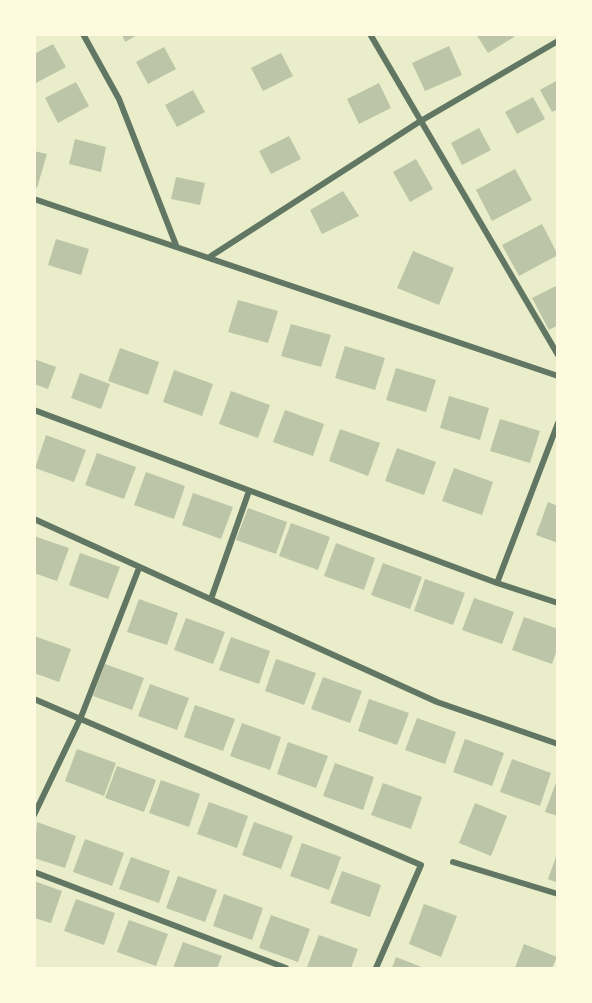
<!DOCTYPE html>
<style>
body{margin:0}
#map{position:relative;width:592px;height:1003px;overflow:hidden;background:#e9edc9;font-family:"Open Sans",sans-serif}
canvas{display:block}
.frame{position:absolute;inset:0;border:36px solid #fefae0;pointer-events:none}
</style>
<div id="map">
<canvas width="592" height="1003"></canvas>
<div class="frame"></div>
</div>
<script>
const ctx = document.querySelector('canvas').getContext('2d');
ctx.lineJoin = 'round';
function fill(path, color) { ctx.fillStyle = color; ctx.fill(path, 'evenodd'); }
const shape = rows => new Path2D(rows.map(r => 'M' + r).join(''));
function strokePath(path, color, width, dash) { ctx.strokeStyle = color; ctx.lineWidth = width; ctx.lineCap = dash ? 'butt' : 'round'; ctx.setLineDash(dash || []); ctx.stroke(path); }
fill(shape([
 [122,34,139,34,125,42],
 [476,34,513,34,514,37,488,53],
 [53,44,66,67,36,83,34,54],
 [449,46,462,75,425,91,412,63],
 [164,47,176,69,148,84,136,62],
 [281,53,293,76,263,91,251,68],
 [558,80,558,109,552,112,540,90],
 [76,82,89,106,58,123,45,98],
 [379,83,391,108,359,124,347,99],
 [193,90,205,112,177,127,165,105],
 [533,97,545,119,517,134,505,112],
 [479,128,491,150,462,165,451,143],
 [289,136,301,159,271,174,259,151],
 [75,139,106,147,101,172,69,164],
 [34,151,47,154,37,188,34,187],
 [416,159,433,189,410,202,393,172],
 [515,169,532,200,492,221,476,190],
 [176,177,205,183,200,205,171,199],
 [343,191,359,216,322,234,310,210],
 [542,224,558,255,519,276,502,245],
 [56,239,89,249,81,275,48,265],
 [413,251,454,268,439,305,397,288],
 [558,285,558,325,549,330,532,298],
 [238,300,278,311,268,343,228,332],
 [291,324,331,335,321,367,281,356],
 [345,346,385,358,375,390,335,378],
 [120,348,159,362,148,395,108,381],
 [34,359,56,367,48,389,34,384],
 [396,368,436,380,426,412,386,400],
 [174,370,213,384,202,416,163,402],
 [80,373,110,384,101,409,71,398],
 [231,391,270,405,258,438,219,424],
 [449,396,489,408,480,440,440,428],
 [285,410,324,424,313,456,273,442],
 [500,419,540,431,530,463,490,451],
 [340,429,380,443,368,476,329,461],
 [46,435,86,450,74,482,35,468],
 [397,448,436,462,424,495,385,481],
 [97,453,136,467,124,499,85,485],
 [454,468,493,482,482,515,442,501],
 [146,472,185,486,174,519,134,505],
 [193,493,233,507,221,539,182,525],
 [548,502,558,506,558,543,536,535],
 [248,508,287,522,276,554,236,540],
 [291,523,330,537,318,570,279,556],
 [34,536,69,548,57,581,34,573],
 [336,543,375,558,364,590,324,576],
 [80,553,120,567,108,599,69,585],
 [383,563,422,577,410,609,371,595],
 [425,579,465,593,453,625,414,611],
 [474,598,514,612,502,644,462,630],
 [139,599,178,613,167,645,127,632],
 [524,617,558,629,558,647,552,664,512,650],
 [186,618,225,632,213,664,174,650],
 [34,636,71,649,59,682,34,673],
 [231,637,270,651,259,684,219,670],
 [276,659,316,673,304,705,265,691],
 [105,664,144,678,132,710,93,696],
 [323,677,362,691,350,723,311,709],
 [150,684,189,698,177,730,138,716],
 [369,699,409,713,397,745,358,731],
 [195,705,235,719,223,751,184,737],
 [417,718,456,732,445,764,405,750],
 [242,723,281,737,270,770,230,756],
 [465,739,504,753,492,786,453,772],
 [288,742,328,756,316,788,277,774],
 [77,749,116,763,104,796,65,781],
 [512,759,551,773,540,806,500,792],
 [335,763,374,777,363,810,323,796],
 [117,766,156,780,144,812,105,798],
 [558,777,558,816,545,812],
 [161,780,200,794,189,827,149,813],
 [383,783,422,797,411,829,371,815],
 [209,802,248,816,237,848,197,834],
 [475,803,507,816,491,856,459,843],
 [37,822,76,836,65,868,34,858],
 [254,822,293,836,281,869,242,855],
 [85,839,124,853,112,886,73,872],
 [302,843,341,857,329,890,290,876],
 [557,854,558,854,558,883,548,879],
 [131,857,170,871,159,903,119,889],
 [342,871,381,885,370,917,330,903],
 [178,876,217,890,205,922,166,908],
 [34,881,62,891,51,923,34,918],
 [224,894,263,908,252,940,213,926],
 [76,899,115,913,104,945,64,931],
 [424,904,457,916,441,957,409,944],
 [271,915,310,929,298,962,259,948],
 [129,920,168,934,156,966,117,952],
 [319,935,358,949,351,968,307,967],
 [183,942,222,956,217,968,173,968],
 [524,944,557,957,552,968,515,968],
 [396,957,424,968,392,968]
]), '#bcc5a7');
strokePath(shape([
 [83,34,119,99,176,245],
 [370,34,558,355],
 [34,199,558,376],
 [211,256,419,122,558,41],
 [34,410,497,583,558,603],
 [34,519,437,702,558,744],
 [497,583,558,423],
 [211,599,249,491],
 [34,699,421,865,376,968],
 [34,815,81,717,139,568],
 [453,862,558,894],
 [34,872,286,968]
]), '#617663', 6);
</script>
